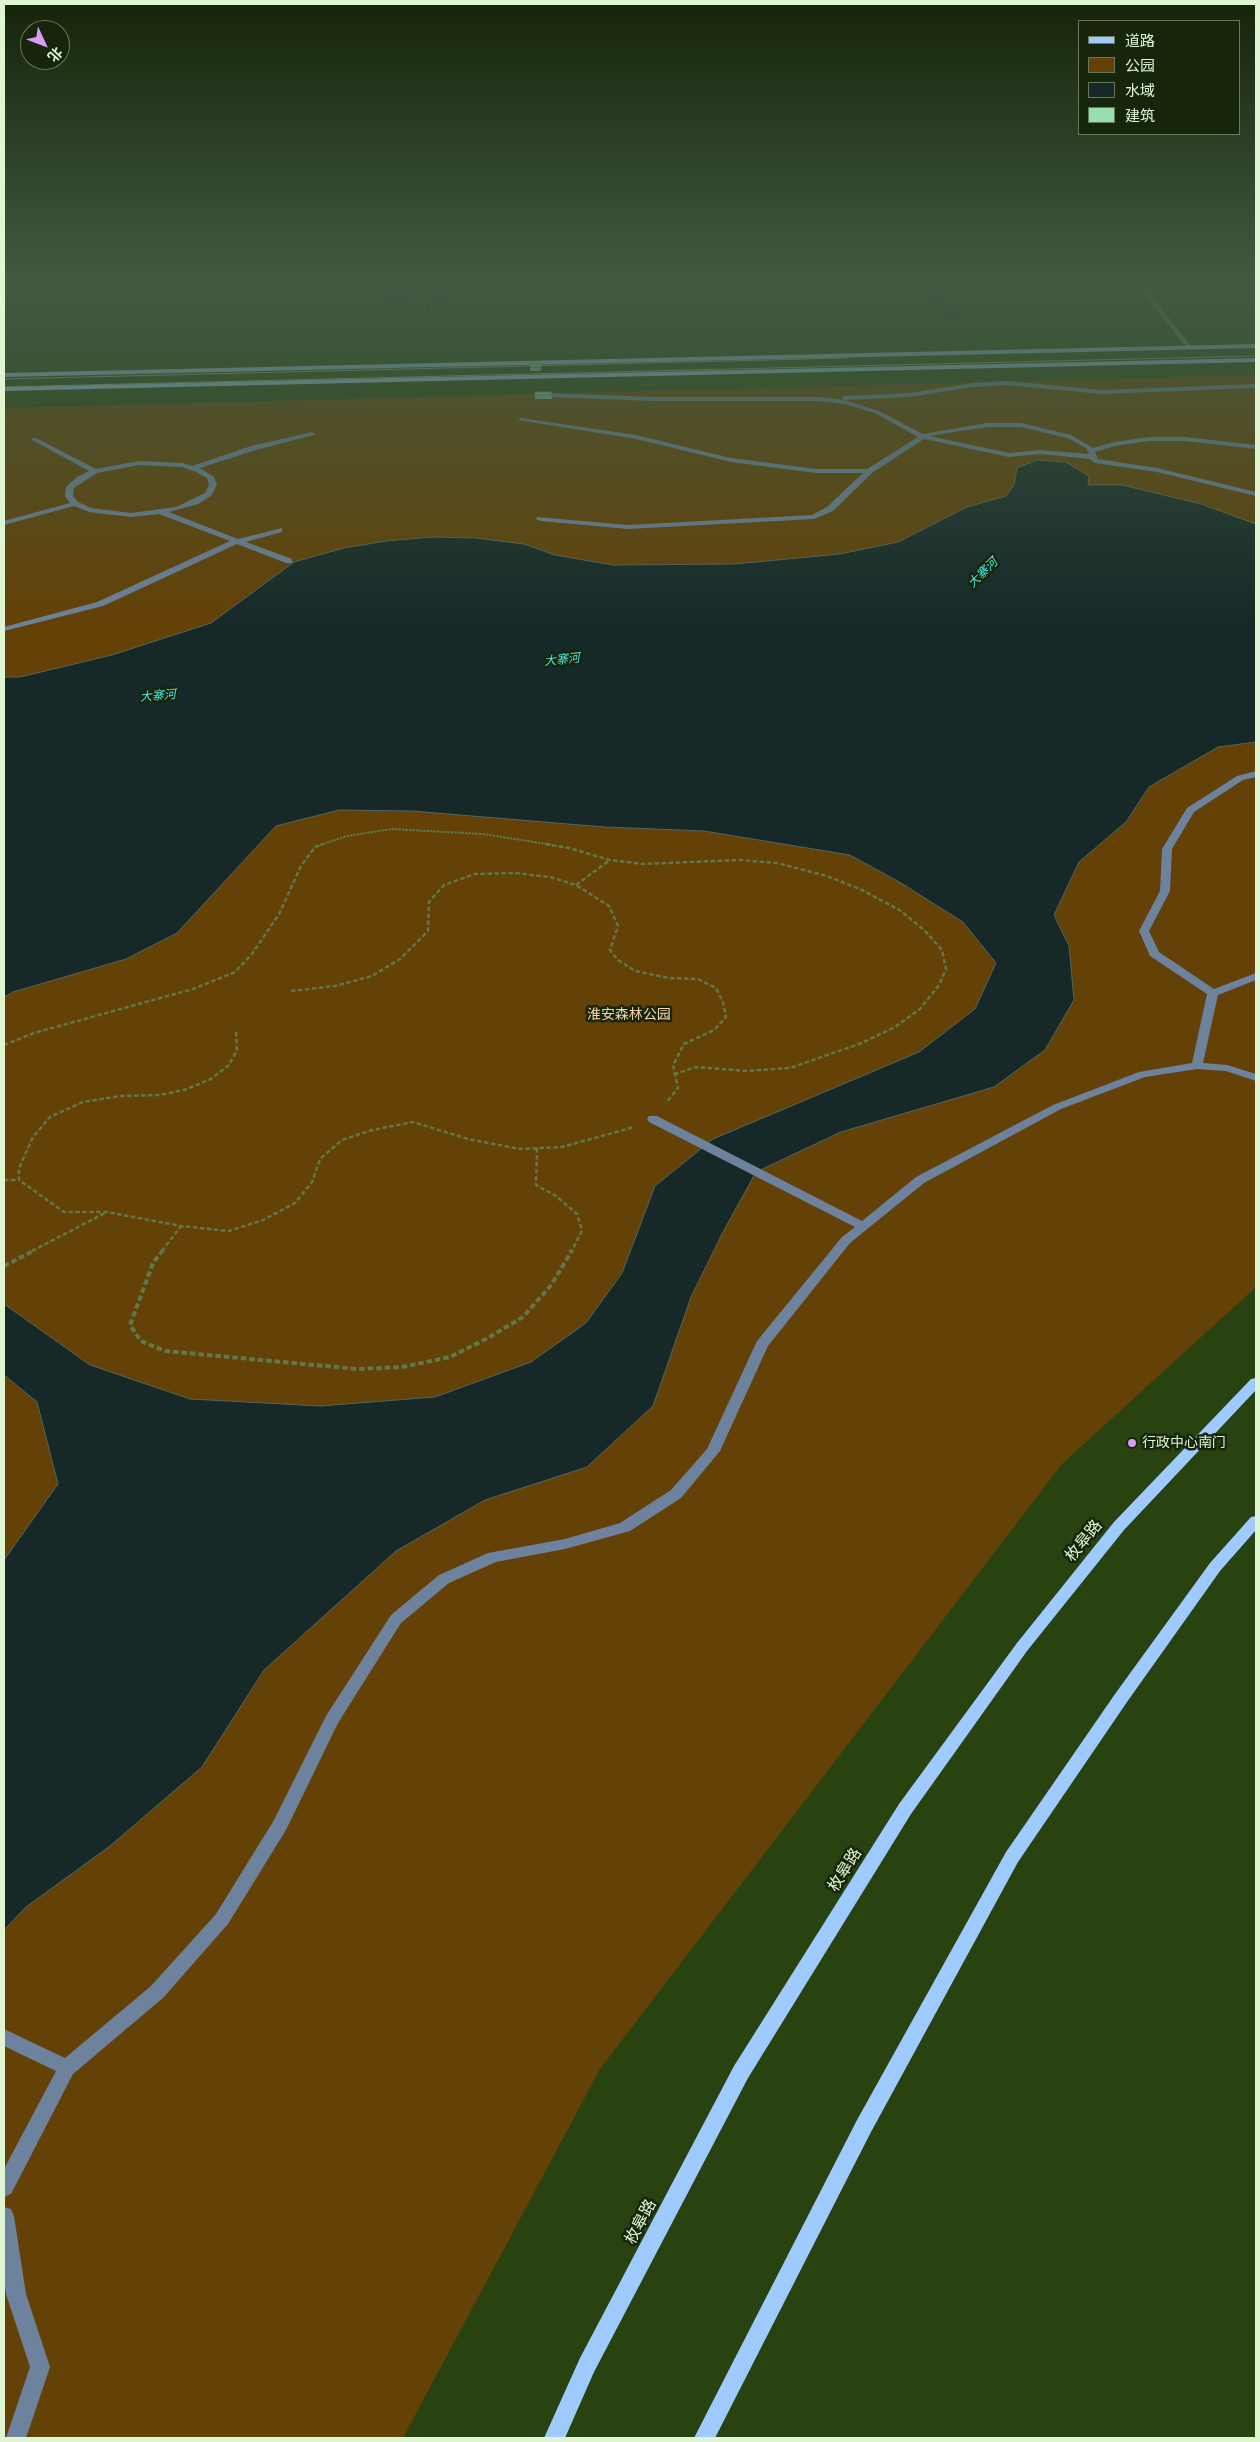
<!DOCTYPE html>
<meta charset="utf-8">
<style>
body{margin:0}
#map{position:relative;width:1260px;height:2442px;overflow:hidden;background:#284210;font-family:"PT Sans","Noto Sans SC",sans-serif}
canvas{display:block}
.frame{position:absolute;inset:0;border:5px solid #e0f5d2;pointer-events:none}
.legend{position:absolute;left:1078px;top:20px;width:162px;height:115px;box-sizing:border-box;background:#17260a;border:1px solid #67795a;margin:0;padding:6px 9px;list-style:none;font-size:15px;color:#e0f5d2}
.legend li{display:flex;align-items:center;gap:10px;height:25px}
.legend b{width:25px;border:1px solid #67795a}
.north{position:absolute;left:20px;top:20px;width:50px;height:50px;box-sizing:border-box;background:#17260a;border:1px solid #67795a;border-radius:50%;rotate:133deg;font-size:14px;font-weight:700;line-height:20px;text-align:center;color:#e0f5d2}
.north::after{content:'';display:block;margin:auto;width:18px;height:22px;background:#d79bf9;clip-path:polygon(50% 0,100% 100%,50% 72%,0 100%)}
</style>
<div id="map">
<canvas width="1260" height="2442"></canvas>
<div class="frame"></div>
<ul class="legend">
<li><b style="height:6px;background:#9ecafe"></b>道路</li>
<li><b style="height:14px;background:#644106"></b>公园</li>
<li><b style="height:14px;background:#162928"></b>水域</li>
<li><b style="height:14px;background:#97e0ad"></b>建筑</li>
</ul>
<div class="north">北</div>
</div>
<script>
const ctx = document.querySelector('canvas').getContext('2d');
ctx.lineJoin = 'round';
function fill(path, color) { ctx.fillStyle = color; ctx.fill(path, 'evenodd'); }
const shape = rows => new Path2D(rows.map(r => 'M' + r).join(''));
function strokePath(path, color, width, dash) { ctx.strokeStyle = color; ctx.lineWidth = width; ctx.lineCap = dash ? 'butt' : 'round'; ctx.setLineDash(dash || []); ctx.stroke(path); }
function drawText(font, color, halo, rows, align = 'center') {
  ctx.font = font + ' "PT Sans","Noto Sans SC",sans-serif'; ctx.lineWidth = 5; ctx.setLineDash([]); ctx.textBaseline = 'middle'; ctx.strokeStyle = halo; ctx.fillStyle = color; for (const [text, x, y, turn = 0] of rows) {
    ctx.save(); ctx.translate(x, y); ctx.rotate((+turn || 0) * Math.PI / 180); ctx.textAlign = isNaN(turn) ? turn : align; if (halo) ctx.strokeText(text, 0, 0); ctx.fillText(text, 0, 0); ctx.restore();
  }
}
fill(shape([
 [1256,375,1256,1287,1062,1464,600,2069,403,2438,4,2438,4,408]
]), '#644106');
const water = shape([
 [386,283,408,283,407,290,413,290,412,313,398,311,398,307,384,307,386,283],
 [432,283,453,283,453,306,440,306,439,310,425,313,426,290,432,290,432,283],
 [1037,460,1066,462,1089,476,1088,485,1122,485,1201,504,1256,524,1256,742,1218,747,1149,787,1126,822,1079,862,1054,915,1069,946,1074,1000,1045,1050,994,1087,841,1132,756,1172,723,1232,691,1297,653,1406,587,1467,485,1500,396,1551,264,1670,202,1767,110,1846,26,1907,4,1930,4,1560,58,1484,37,1402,4,1375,4,1304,90,1365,190,1399,320,1406,435,1397,531,1362,586,1323,622,1273,655,1186,713,1139,919,1052,975,1009,996,963,963,922,901,883,850,855,704,831,604,827,412,811,339,810,276,826,177,933,126,959,13,992,4,997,4,677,20,677,112,655,211,623,294,562,344,548,386,541,433,537,476,538,524,544,555,555,613,565,735,564,840,554,898,542,967,507,1006,496,1014,485,1017,468,1037,460]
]);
fill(water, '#162928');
strokePath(water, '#53665b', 1);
fill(shape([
 [914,283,933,283,937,287,960,318,958,322,946,322,925,293,914,283]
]), '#162928');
strokePath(shape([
 [320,845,347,836,392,829,483,834,553,845]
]), '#60784b', 2, [2.5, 1]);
strokePath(shape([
 [545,844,569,848,610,860,643,864,739,860,777,863,827,876,862,890,901,911,925,931,942,950,946,969,939,985,920,1009,895,1027,862,1043,790,1068,746,1071,696,1067,675,1074],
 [576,885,610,860],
 [291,991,335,986,372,976,400,959,428,931,429,902,444,885,475,874,515,873,550,877,576,885,609,906,618,926,610,950,618,960,635,971,669,978,698,979,716,988,723,1002,726,1017,714,1030,684,1044,673,1065,678,1088,666,1103],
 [236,1032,237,1050,229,1065,211,1079,184,1090,160,1095,120,1096,83,1102,50,1117,33,1137,19,1168,19,1180,64,1212,107,1212,181,1226,229,1231,263,1220,295,1203,312,1182,320,1159,342,1140,372,1130,413,1122,468,1139,520,1149,562,1147,634,1127],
 [4,1045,34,1033,193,989,235,972,252,954,279,914,301,866,315,847,323,844],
 [537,1148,536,1185,556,1196,577,1214,582,1230,572,1251],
 [4,1180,19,1180],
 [32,1251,105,1213],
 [162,1251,181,1226]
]), '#60784b', 2.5, [4.5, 2.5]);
strokePath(shape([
 [163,1250,153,1263,130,1325,141,1341,165,1351,357,1369,402,1367,450,1357,486,1339,523,1317,552,1284,572,1250],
 [4,1266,35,1250]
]), '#60784b', 4, [5.5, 3]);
fill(shape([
 [1135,283,1141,283,1191,346,1191,348,1187,348,1135,283],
 [1006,381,1102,390,1256,384,1256,388,1102,394,1006,385,973,387,910,397,845,400,879,411,923,434,987,423,1021,423,1071,435,1093,448,1114,442,1149,437,1185,437,1256,445,1256,449,1185,441,1149,441,1115,446,1095,452,1098,459,1157,468,1256,492,1256,496,1157,472,1095,463,1090,459,1040,454,1009,457,924,439,872,473,833,511,814,519,628,529,540,521,536,519,537,517,628,525,812,515,827,507,863,473,816,473,731,462,636,439,518,420,521,418,636,435,731,458,816,469,867,469,918,437,875,413,844,404,819,401,653,401,547,397,544,395,547,393,653,397,819,397,844,400,842,398,845,396,910,393,973,383,1006,381],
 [987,427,1021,427,1067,438,1086,448,1089,454,1040,450,1009,453,929,436,987,427],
 [312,432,316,434,314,435,256,450,200,468,214,477,217,485,211,496,198,504,169,512,238,539,282,528,282,532,246,542,292,559,292,563,286,563,237,544,103,606,4,631,4,627,97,602,230,541,159,514,131,517,89,512,74,506,4,525,4,521,70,503,65,496,66,487,77,477,89,471,32,440,32,438,36,438,96,469,139,461,183,463,192,466,251,446,312,432],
 [139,465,182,467,196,472,207,478,209,485,205,493,176,507,131,513,91,508,78,502,73,496,74,488,97,473,139,465],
 [1256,771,1256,777,1243,780,1194,812,1172,849,1170,891,1149,931,1159,952,1214,989,1256,973,1256,980,1218,995,1203,1063,1227,1065,1256,1074,1256,1081,1226,1071,1197,1069,1145,1077,1061,1109,924,1183,850,1243,768,1346,720,1451,681,1498,630,1531,565,1549,496,1562,449,1583,401,1623,338,1723,286,1830,228,1924,163,1998,73,2074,11,2194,4,2197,4,2169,56,2071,4,2046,4,2029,65,2058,151,1986,216,1914,274,1820,326,1716,391,1615,439,1575,488,1553,565,1539,620,1523,671,1490,707,1449,757,1341,842,1237,855,1227,649,1122,647,1119,649,1116,657,1116,862,1221,916,1177,1053,1105,1139,1072,1192,1063,1207,994,1150,956,1139,931,1160,891,1162,849,1187,808,1237,776,1256,771],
 [4,2207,11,2209,14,2216,26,2294,50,2367,26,2438,6,2438,30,2367,6,2294,4,2279,4,2207]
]), '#6d829c');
fill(shape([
 [1256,344,1256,348,4,377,4,373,1256,344],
 [1256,358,1256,362,4,391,4,387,1256,358],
 [1256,1378,1256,1390,1124,1530,1027,1651,911,1814,748,2078,594,2372,565,2438,544,2438,580,2358,734,2066,899,1804,1017,1643,1114,1522,1251,1379,1256,1378],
 [1256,1516,1256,1530,1220,1571,1127,1702,1018,1862,871,2132,715,2438,694,2438,857,2120,1006,1852,1115,1694,1210,1563,1251,1517,1256,1516]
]), '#9ecafe');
strokePath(shape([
 [4,379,848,358],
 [4,387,1256,356]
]), '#9bb289', 1);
fill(shape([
 [530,364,541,364,541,371,530,371],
 [535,392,551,392,552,399,535,399]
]), '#82c195');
const building = shape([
 [530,364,541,364,541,367,530,367,530,364],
 [535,392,551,392,551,394,535,395,535,392]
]);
fill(building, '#97e0ad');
strokePath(building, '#6a9d79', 1);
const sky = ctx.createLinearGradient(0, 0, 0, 625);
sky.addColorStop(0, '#162409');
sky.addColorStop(0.45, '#425a42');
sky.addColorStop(1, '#425a4200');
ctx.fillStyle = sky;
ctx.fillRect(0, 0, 1260, 625);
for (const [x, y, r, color] of [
 [1132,1443,5,"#d79bf9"]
]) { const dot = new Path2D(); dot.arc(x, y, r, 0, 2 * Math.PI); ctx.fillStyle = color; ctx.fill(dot); strokePath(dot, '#17260a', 2); }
drawText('italic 12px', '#51e3e0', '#17260a', [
 ["大寨河",983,573,-45],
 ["大寨河",562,660,-6],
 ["大寨河",158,696,-5]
]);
drawText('14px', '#f4d5af', '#17260a', [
 ["淮安森林公园",629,1015]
]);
drawText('14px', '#e0f5d2', '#17260a', [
 ["行政中心南门",1142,1443]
], 'left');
drawText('16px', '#e0f5d2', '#17260a', [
 ["枚皋路",1084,1541,-51],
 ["枚皋路",845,1870,-58],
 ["枚皋路",641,2222,-62]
]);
</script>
